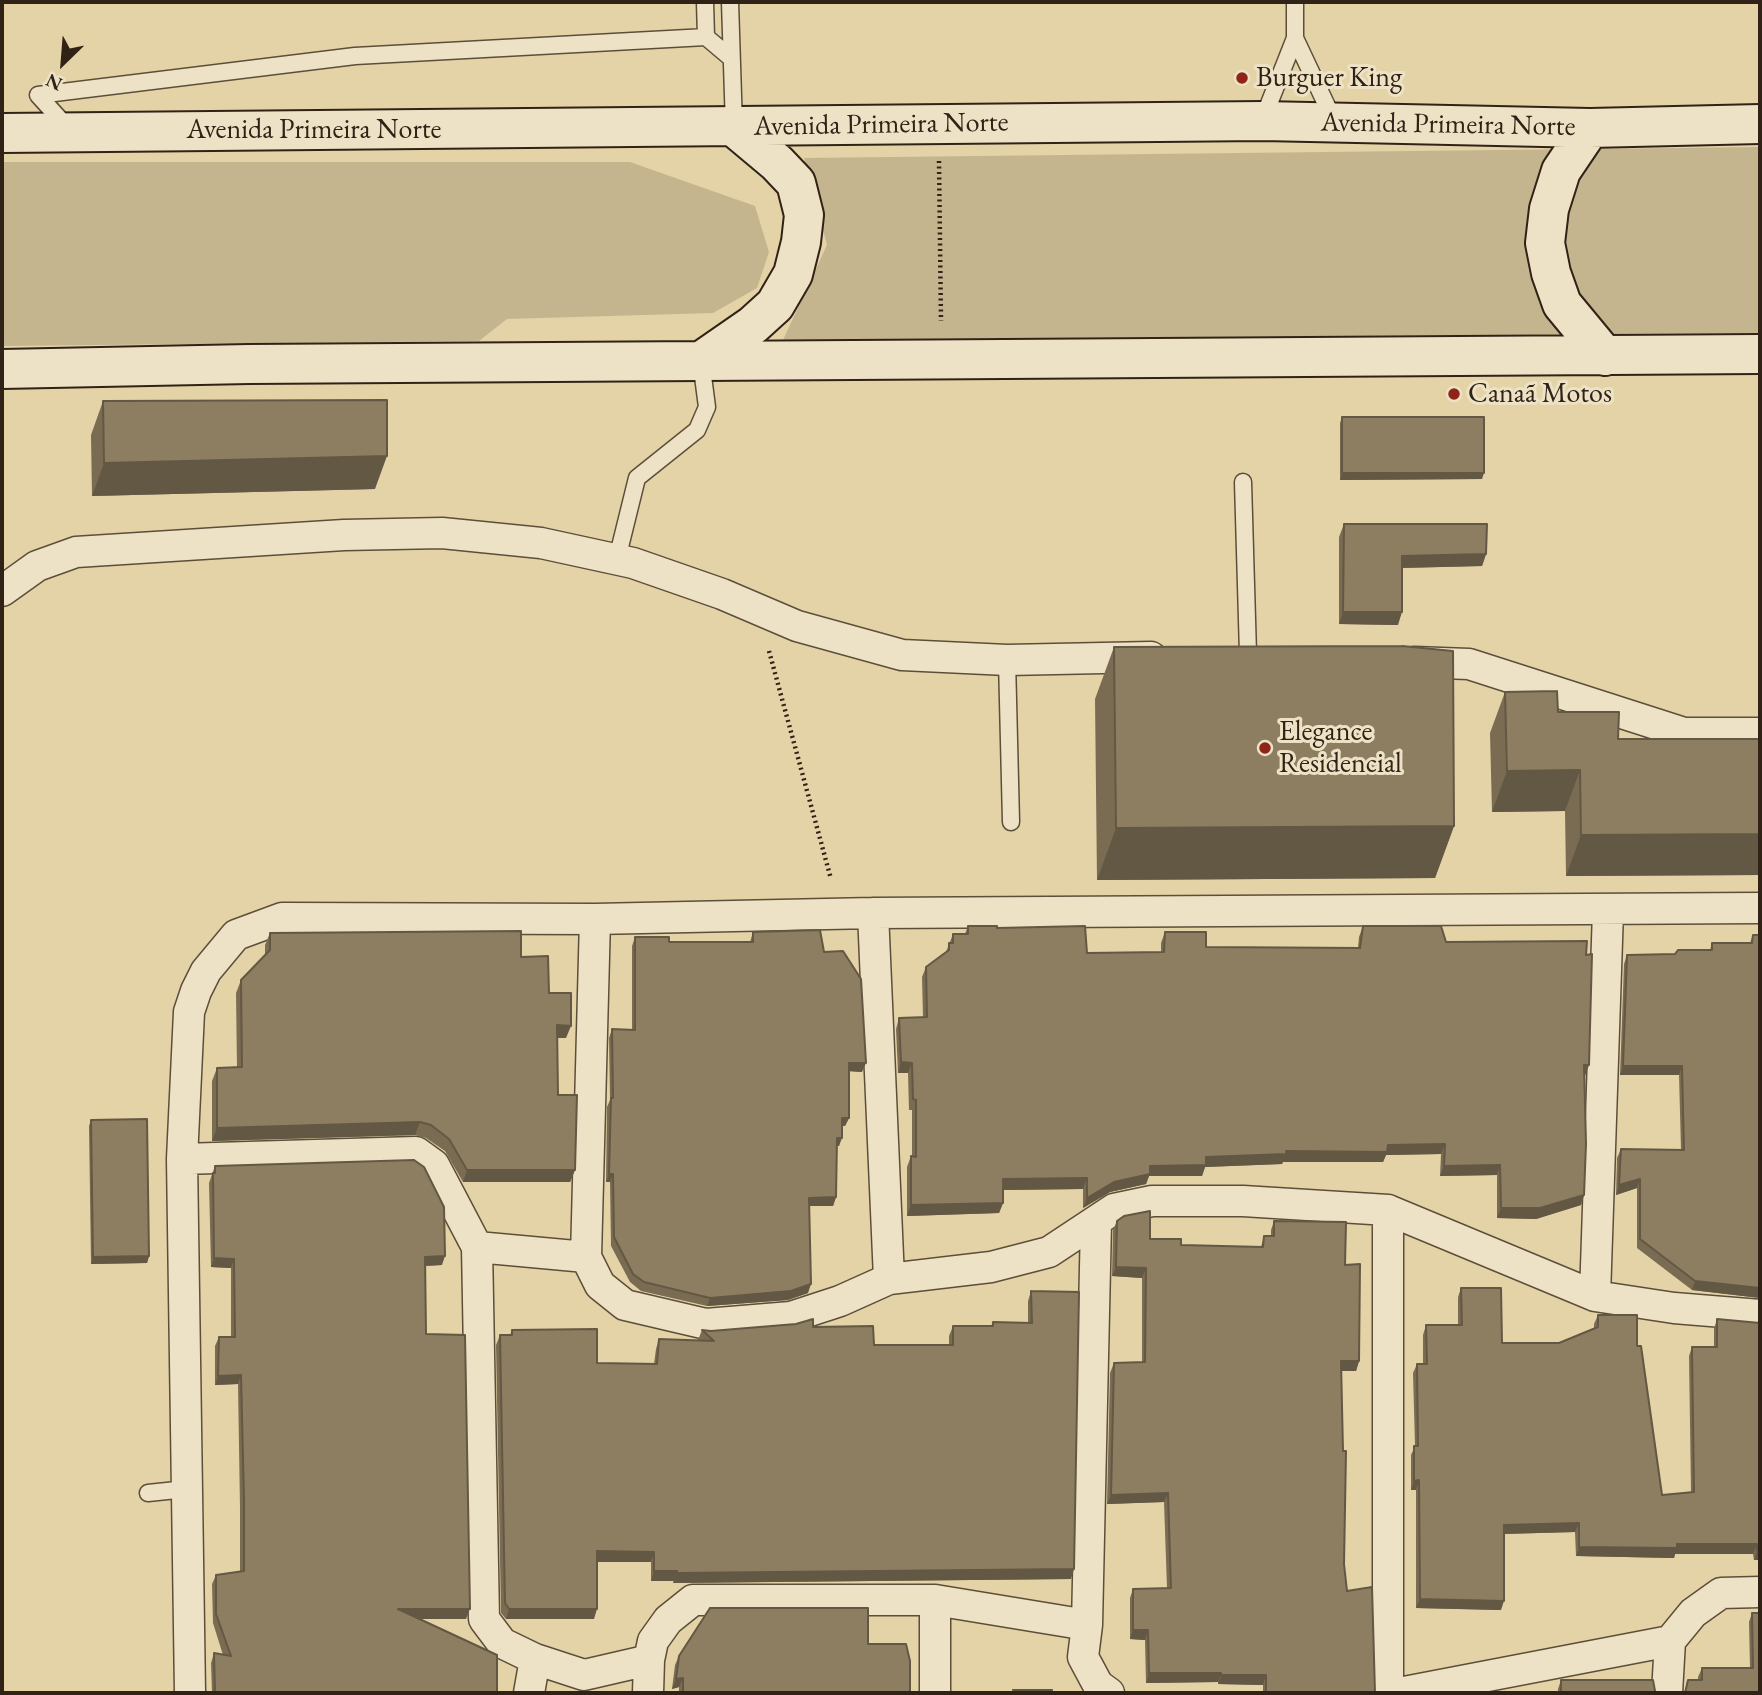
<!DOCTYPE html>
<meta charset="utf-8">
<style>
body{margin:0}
#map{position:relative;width:1762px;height:1695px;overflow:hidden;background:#e4d3a7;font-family:"EB Garamond",serif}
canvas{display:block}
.frame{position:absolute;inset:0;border:4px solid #302216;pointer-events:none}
.north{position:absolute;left:28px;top:28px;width:70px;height:70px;-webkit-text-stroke:5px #ede2c6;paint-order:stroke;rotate:205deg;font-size:19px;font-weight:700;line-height:28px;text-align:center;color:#302216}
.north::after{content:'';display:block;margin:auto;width:24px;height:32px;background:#302216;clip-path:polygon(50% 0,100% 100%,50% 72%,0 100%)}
</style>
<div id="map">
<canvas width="1762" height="1695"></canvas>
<div class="frame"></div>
<div class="north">N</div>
</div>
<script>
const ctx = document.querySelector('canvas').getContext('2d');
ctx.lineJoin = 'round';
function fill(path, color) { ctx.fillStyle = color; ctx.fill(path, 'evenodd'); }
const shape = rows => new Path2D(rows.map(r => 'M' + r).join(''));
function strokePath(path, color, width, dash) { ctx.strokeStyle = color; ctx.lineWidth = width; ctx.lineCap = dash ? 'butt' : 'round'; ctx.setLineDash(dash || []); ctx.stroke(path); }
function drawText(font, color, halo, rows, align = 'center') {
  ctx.font = font + ' "EB Garamond",serif'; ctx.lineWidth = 6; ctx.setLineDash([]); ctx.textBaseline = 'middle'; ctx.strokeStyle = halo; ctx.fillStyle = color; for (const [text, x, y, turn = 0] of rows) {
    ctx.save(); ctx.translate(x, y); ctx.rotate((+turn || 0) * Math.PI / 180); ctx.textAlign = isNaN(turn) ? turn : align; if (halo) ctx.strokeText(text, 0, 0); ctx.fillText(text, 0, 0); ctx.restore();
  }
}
fill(shape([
 [1760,147,1760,333,783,340,827,245,804,158],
 [2,162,630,162,755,206,769,252,757,288,713,313,507,319,479,341,2,346]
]), '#c5b58e');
const service = shape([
 [705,2,706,37],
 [730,2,734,127],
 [1295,38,1334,121],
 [1263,119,1295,38,1295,2],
 [67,127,38,95,355,56,706,37,731,58],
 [1243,482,1248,654],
 [617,559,637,478,697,430,707,407,701,361],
 [1007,660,1011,822],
 [148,1493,186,1489]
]);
const minor = shape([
 [2,591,37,566,76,552,344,535,442,533,541,543,633,563,722,594,797,626,902,655,1007,660,1151,657],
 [1414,662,1469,664,1684,733,1760,733],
 [873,913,889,1279],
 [182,1159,416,1152,434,1165,477,1247,586,1257,600,1285,625,1305,706,1324,791,1317,840,1301,889,1279,991,1267,1049,1252,1114,1209,1152,1201,1243,1201,1388,1210,1595,1296,1674,1308,1760,1315],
 [1388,1210,1388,1693],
 [477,1247,484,1619,502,1643,535,1659,584,1675,649,1660],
 [586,1257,595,919],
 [1595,1296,1608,911],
 [1087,1625,1096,1223],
 [190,1693,182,1159,189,1012,196,991,206,971,236,935,282,918,595,919,873,913,1760,908],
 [529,1693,535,1659],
 [648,1693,649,1660,653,1641,668,1620,693,1600,935,1600,1087,1625,1083,1657,1098,1685,1109,1693],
 [935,1693,935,1600],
 [1399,1693,1670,1641],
 [1667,1693,1670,1641,1693,1613,1721,1593,1760,1592]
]);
const secondary = shape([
 [1590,128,1561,171,1549,209,1545,243,1551,273,1562,304,1605,356],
 [2,133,1263,121,1590,128,1760,124],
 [701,361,753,325,775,305,793,274,801,242,804,215,796,183,777,163,734,127],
 [2,369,249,364,1760,354]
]);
strokePath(service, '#5d4e3a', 19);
strokePath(minor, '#5d4e3a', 33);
strokePath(secondary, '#302216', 42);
strokePath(shape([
 [939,161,941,321],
 [769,651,831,879]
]), '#302216', 4.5, [2, 3.5]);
strokePath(service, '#ede2c6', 16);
strokePath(minor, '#ede2c6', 30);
strokePath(secondary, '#ede2c6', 38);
fill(shape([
 [103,401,375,489,92,496,91,435],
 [1342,417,1482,479,1340,480,1340,423],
 [1344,524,1486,554,1482,566,1402,568,1398,625,1339,624,1339,537],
 [1114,647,1454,826,1435,878,1097,880,1095,699],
 [1505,692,1558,712,1618,739,1760,739,1760,875,1566,876,1565,811,1492,812,1490,733],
 [968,926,997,928,1087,953,1161,952,1161,943,1165,932,1206,947,1358,948,1359,937,1363,926,1446,942,1585,1076,1584,1076,1584,1195,1581,1205,1536,1219,1497,1218,1497,1175,1440,1176,1441,1154,1386,1155,1383,1162,1283,1162,1282,1164,1205,1167,1202,1176,1149,1176,1146,1184,1110,1192,1083,1208,1083,1189,1003,1190,1003,1203,999,1213,907,1216,907,1167,911,1156,912,1156,912,1110,909,1110,908,1073,898,1073,896,1029,899,1018,923,1018,922,977,926,967,946,952,953,934,965,934],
 [753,932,824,952,862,1072,849,1071,849,1118,845,1126,842,1126,839,1146,837,1146,836,1197,833,1206,810,1206,808,1293,788,1300,707,1306,641,1291,630,1282,611,1246,610,1182,606,1182,607,1107,610,1100,609,1038,612,1029,632,1030,632,946,635,937,669,942,750,942],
 [270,933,521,957,549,993,566,1038,557,1038,558,1095,575,1170,570,1182,463,1182,445,1151,426,1138,415,1135,212,1141,212,1081,217,1068,237,1068,236,993,241,980,265,955,265,945],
 [1753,935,1760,935,1760,1298,1692,1290,1637,1248,1637,1188,1616,1195,1617,1158,1621,1149,1681,1150,1679,1075,1620,1075,1624,964,1627,955,1675,954,1710,950,1712,943,1750,943],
 [91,1120,149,1256,147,1263,91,1264,89,1126],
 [215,1166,442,1265,425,1266,426,1334,466,1619,419,1619,497,1693,212,1693,211,1663,214,1653,223,1655,213,1623,212,1584,216,1575,240,1572,240,1508,238,1384,215,1385,215,1346,219,1337,231,1337,231,1268,211,1267,209,1183],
 [1117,1221,1150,1239,1181,1245,1261,1247,1264,1236,1271,1236,1271,1230,1274,1221,1345,1265,1359,1361,1356,1371,1341,1371,1344,1564,1347,1591,1375,1693,1263,1693,1263,1685,1218,1684,1218,1682,1146,1683,1145,1640,1130,1639,1130,1598,1133,1589,1167,1588,1164,1502,1107,1504,1110,1373,1114,1363,1142,1362,1142,1278,1112,1276,1113,1230],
 [1461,1288,1502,1343,1559,1343,1594,1329,1594,1324,1598,1315,1637,1346,1662,1495,1691,1492,1689,1356,1692,1347,1714,1347,1714,1329,1717,1319,1760,1560,1754,1560,1753,1554,1675,1554,1674,1558,1576,1556,1575,1532,1504,1534,1501,1610,1416,1608,1416,1490,1411,1490,1411,1455,1415,1446,1413,1373,1417,1364,1423,1364,1423,1335,1426,1325,1458,1325,1458,1297],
 [1031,1291,1071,1579,673,1583,674,1581,651,1581,651,1562,597,1562,594,1619,506,1619,501,1613,496,1345,500,1335,510,1335,512,1330,597,1363,654,1364,656,1349,659,1339,698,1340,702,1330,711,1331,813,1327,874,1345,949,1345,949,1336,953,1326,991,1326,993,1322,1028,1323,1028,1301],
 [1752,1613,1760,1693,1684,1693,1688,1680,1698,1680,1698,1677,1702,1668,1750,1668,1749,1622],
 [868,1644,910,1693,679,1693,679,1687,672,1689,675,1665,679,1656],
 [1561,1680,1655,1691,1657,1693,1558,1693,1558,1689]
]), '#7a6c53');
fill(shape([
 [387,456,375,489,92,496,104,463],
 [1342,473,1484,473,1482,479,1340,480],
 [1486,554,1482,566,1397,568,1402,556],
 [1343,612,1402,612,1398,625,1339,624],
 [1580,770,1565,811,1492,812,1507,771],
 [1454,826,1435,878,1097,880,1116,828],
 [1760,834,1760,875,1566,876,1581,835],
 [557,1025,571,1026,566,1038,552,1038],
 [901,1062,912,1063,908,1073,898,1073],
 [849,1063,866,1063,862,1072,846,1071],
 [1584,1065,1589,1065,1585,1076,1580,1076],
 [1623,1066,1682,1066,1679,1075,1620,1075],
 [842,1118,849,1118,845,1126,839,1126],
 [420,1122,415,1135,212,1141,217,1128],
 [837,1138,842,1138,839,1146,834,1146],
 [1445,1144,1441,1154,1386,1155,1383,1162,1283,1162,1282,1164,1205,1167,1202,1176,1149,1176,1146,1184,1110,1192,1083,1208,1087,1198,1114,1182,1150,1166,1206,1157,1388,1145],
 [1500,1165,1497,1175,1440,1176,1444,1166],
 [467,1170,575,1170,570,1182,463,1182],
 [609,1174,613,1174,610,1182,606,1182],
 [1087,1178,1083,1189,999,1190,1003,1179],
 [1640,1179,1637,1188,1616,1195,1619,1185],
 [1584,1195,1581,1205,1536,1219,1497,1218,1501,1208],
 [836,1197,833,1206,806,1206,809,1198],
 [1003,1203,999,1213,907,1216,911,1205],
 [149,1256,147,1263,91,1264,93,1257],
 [445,1256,442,1265,422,1266,425,1257],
 [214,1258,234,1259,231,1268,211,1267],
 [1116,1267,1146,1268,1142,1278,1112,1276],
 [1695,1281,1760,1288,1760,1298,1692,1290],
 [811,1284,808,1293,788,1300,707,1306,710,1298],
 [1341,1361,1359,1361,1356,1371,1337,1371],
 [241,1375,238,1384,215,1385,218,1376],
 [1419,1480,1416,1490,1411,1490,1414,1481],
 [1168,1493,1164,1502,1107,1504,1111,1495],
 [1579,1523,1575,1532,1500,1534,1504,1525],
 [1677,1544,1757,1544,1753,1554,1675,1554,1674,1558,1576,1556,1579,1547],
 [597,1551,654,1552,651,1562,593,1562],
 [1757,1551,1760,1551,1760,1560,1754,1560],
 [1074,1569,1071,1579,673,1583,677,1573],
 [654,1571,677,1571,674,1581,651,1581],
 [1420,1599,1504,1601,1501,1610,1416,1608],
 [398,1609,470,1609,466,1619,395,1619],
 [509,1609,597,1609,594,1619,506,1619],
 [1133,1630,1148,1630,1145,1640,1130,1639],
 [1149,1673,1221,1673,1218,1682,1146,1683],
 [1221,1675,1266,1675,1263,1685,1218,1684],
 [683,1678,679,1687,672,1689,676,1679]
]), '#635844');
const building = shape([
 [387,400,387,456,104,463,103,401,387,400],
 [1342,417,1484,417,1484,473,1342,473,1342,417],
 [1344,524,1487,524,1486,554,1402,556,1402,612,1343,612,1344,524],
 [1402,646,1453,651,1454,826,1116,828,1114,647,1402,646],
 [1557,691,1558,712,1619,712,1618,739,1760,739,1760,834,1581,835,1580,770,1507,771,1505,692,1557,691],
 [968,926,997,926,997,928,1085,926,1087,953,1164,952,1165,932,1206,932,1206,947,1360,948,1363,926,1441,926,1446,942,1587,941,1586,955,1592,954,1589,1065,1584,1065,1586,1144,1584,1195,1540,1208,1501,1208,1500,1165,1444,1166,1445,1144,1388,1145,1387,1152,1286,1151,1286,1154,1206,1157,1206,1165,1150,1166,1150,1174,1114,1182,1087,1198,1087,1178,1003,1179,1003,1203,911,1205,911,1156,916,1157,916,1100,913,1099,912,1063,901,1062,899,1018,927,1017,926,967,949,950,949,943,953,943,953,934,968,934,968,926],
 [820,930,824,952,843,951,861,979,866,1063,849,1063,849,1118,842,1118,842,1138,837,1138,836,1197,809,1198,811,1284,791,1291,710,1298,644,1282,633,1274,614,1237,613,1174,609,1174,611,1098,613,1098,612,1029,635,1030,635,937,669,937,669,942,753,942,753,932,820,930],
 [521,931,521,957,548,956,549,993,571,993,571,1026,557,1025,558,1095,577,1095,575,1170,467,1170,449,1139,431,1125,420,1122,217,1128,217,1068,242,1067,241,980,270,950,270,933,521,931],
 [1753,935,1760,935,1760,1288,1695,1281,1640,1239,1640,1179,1619,1185,1621,1149,1684,1150,1682,1066,1623,1066,1627,955,1675,954,1678,950,1712,950,1712,943,1752,943,1753,935],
 [147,1119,149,1256,93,1257,91,1120,147,1119],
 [414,1160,424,1167,444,1207,445,1256,425,1257,426,1334,465,1335,470,1609,398,1609,497,1655,497,1693,215,1693,214,1653,231,1656,216,1614,216,1575,244,1571,244,1499,241,1375,218,1376,219,1337,235,1337,234,1259,214,1258,213,1173,215,1173,215,1166,414,1160],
 [1150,1211,1150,1239,1181,1239,1181,1245,1263,1247,1264,1236,1274,1236,1274,1221,1346,1222,1345,1265,1360,1264,1359,1361,1341,1361,1343,1451,1346,1451,1344,1564,1347,1591,1372,1587,1375,1693,1266,1693,1266,1675,1221,1675,1221,1673,1149,1673,1148,1630,1133,1630,1133,1589,1171,1588,1168,1493,1111,1495,1114,1363,1145,1362,1146,1268,1116,1267,1117,1221,1124,1216,1150,1211],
 [1461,1288,1501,1288,1502,1343,1559,1343,1598,1327,1598,1315,1637,1315,1637,1346,1641,1346,1662,1495,1694,1492,1692,1347,1717,1347,1717,1319,1760,1323,1760,1551,1757,1551,1757,1544,1677,1544,1677,1548,1579,1547,1579,1523,1504,1525,1504,1601,1420,1599,1419,1480,1414,1481,1414,1446,1418,1446,1417,1364,1427,1364,1426,1325,1462,1325,1461,1288],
 [1031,1291,1079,1292,1074,1569,677,1573,677,1571,654,1571,654,1552,597,1551,597,1609,509,1609,505,1603,500,1335,512,1335,512,1330,597,1329,597,1363,657,1364,659,1339,714,1341,702,1330,711,1331,796,1324,813,1319,813,1327,873,1326,874,1345,953,1345,953,1326,993,1326,993,1322,1032,1323,1031,1291],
 [710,1608,868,1608,868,1644,906,1644,910,1661,910,1693,683,1693,683,1678,676,1679,679,1656,710,1608],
 [1752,1613,1760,1613,1760,1693,1685,1693,1688,1680,1702,1680,1702,1668,1753,1668,1752,1613],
 [1561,1680,1653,1680,1655,1691,1657,1693,1561,1693,1561,1680],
 [1013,1690,1052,1690,1052,1693,1014,1693,1013,1690]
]);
fill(building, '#8e7e61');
strokePath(building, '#635844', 2);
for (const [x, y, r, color] of [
 [1242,78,7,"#8f2418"],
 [1454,394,7,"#8f2418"],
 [1265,748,7,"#8f2418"]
]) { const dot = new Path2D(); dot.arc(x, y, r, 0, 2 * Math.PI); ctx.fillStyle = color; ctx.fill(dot); strokePath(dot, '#ede2c6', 2.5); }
drawText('28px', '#302216', '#ede2c6', [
 ["Burguer King",1256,78],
 ["Canaã Motos",1468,394],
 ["Elegance",1279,732],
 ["Residencial",1279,764]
], 'left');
drawText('28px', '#302216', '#ede2c6', [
 ["Avenida Primeira Norte",881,125,-1],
 ["Avenida Primeira Norte",1448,125,1],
 ["Avenida Primeira Norte",314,130]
]);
</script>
